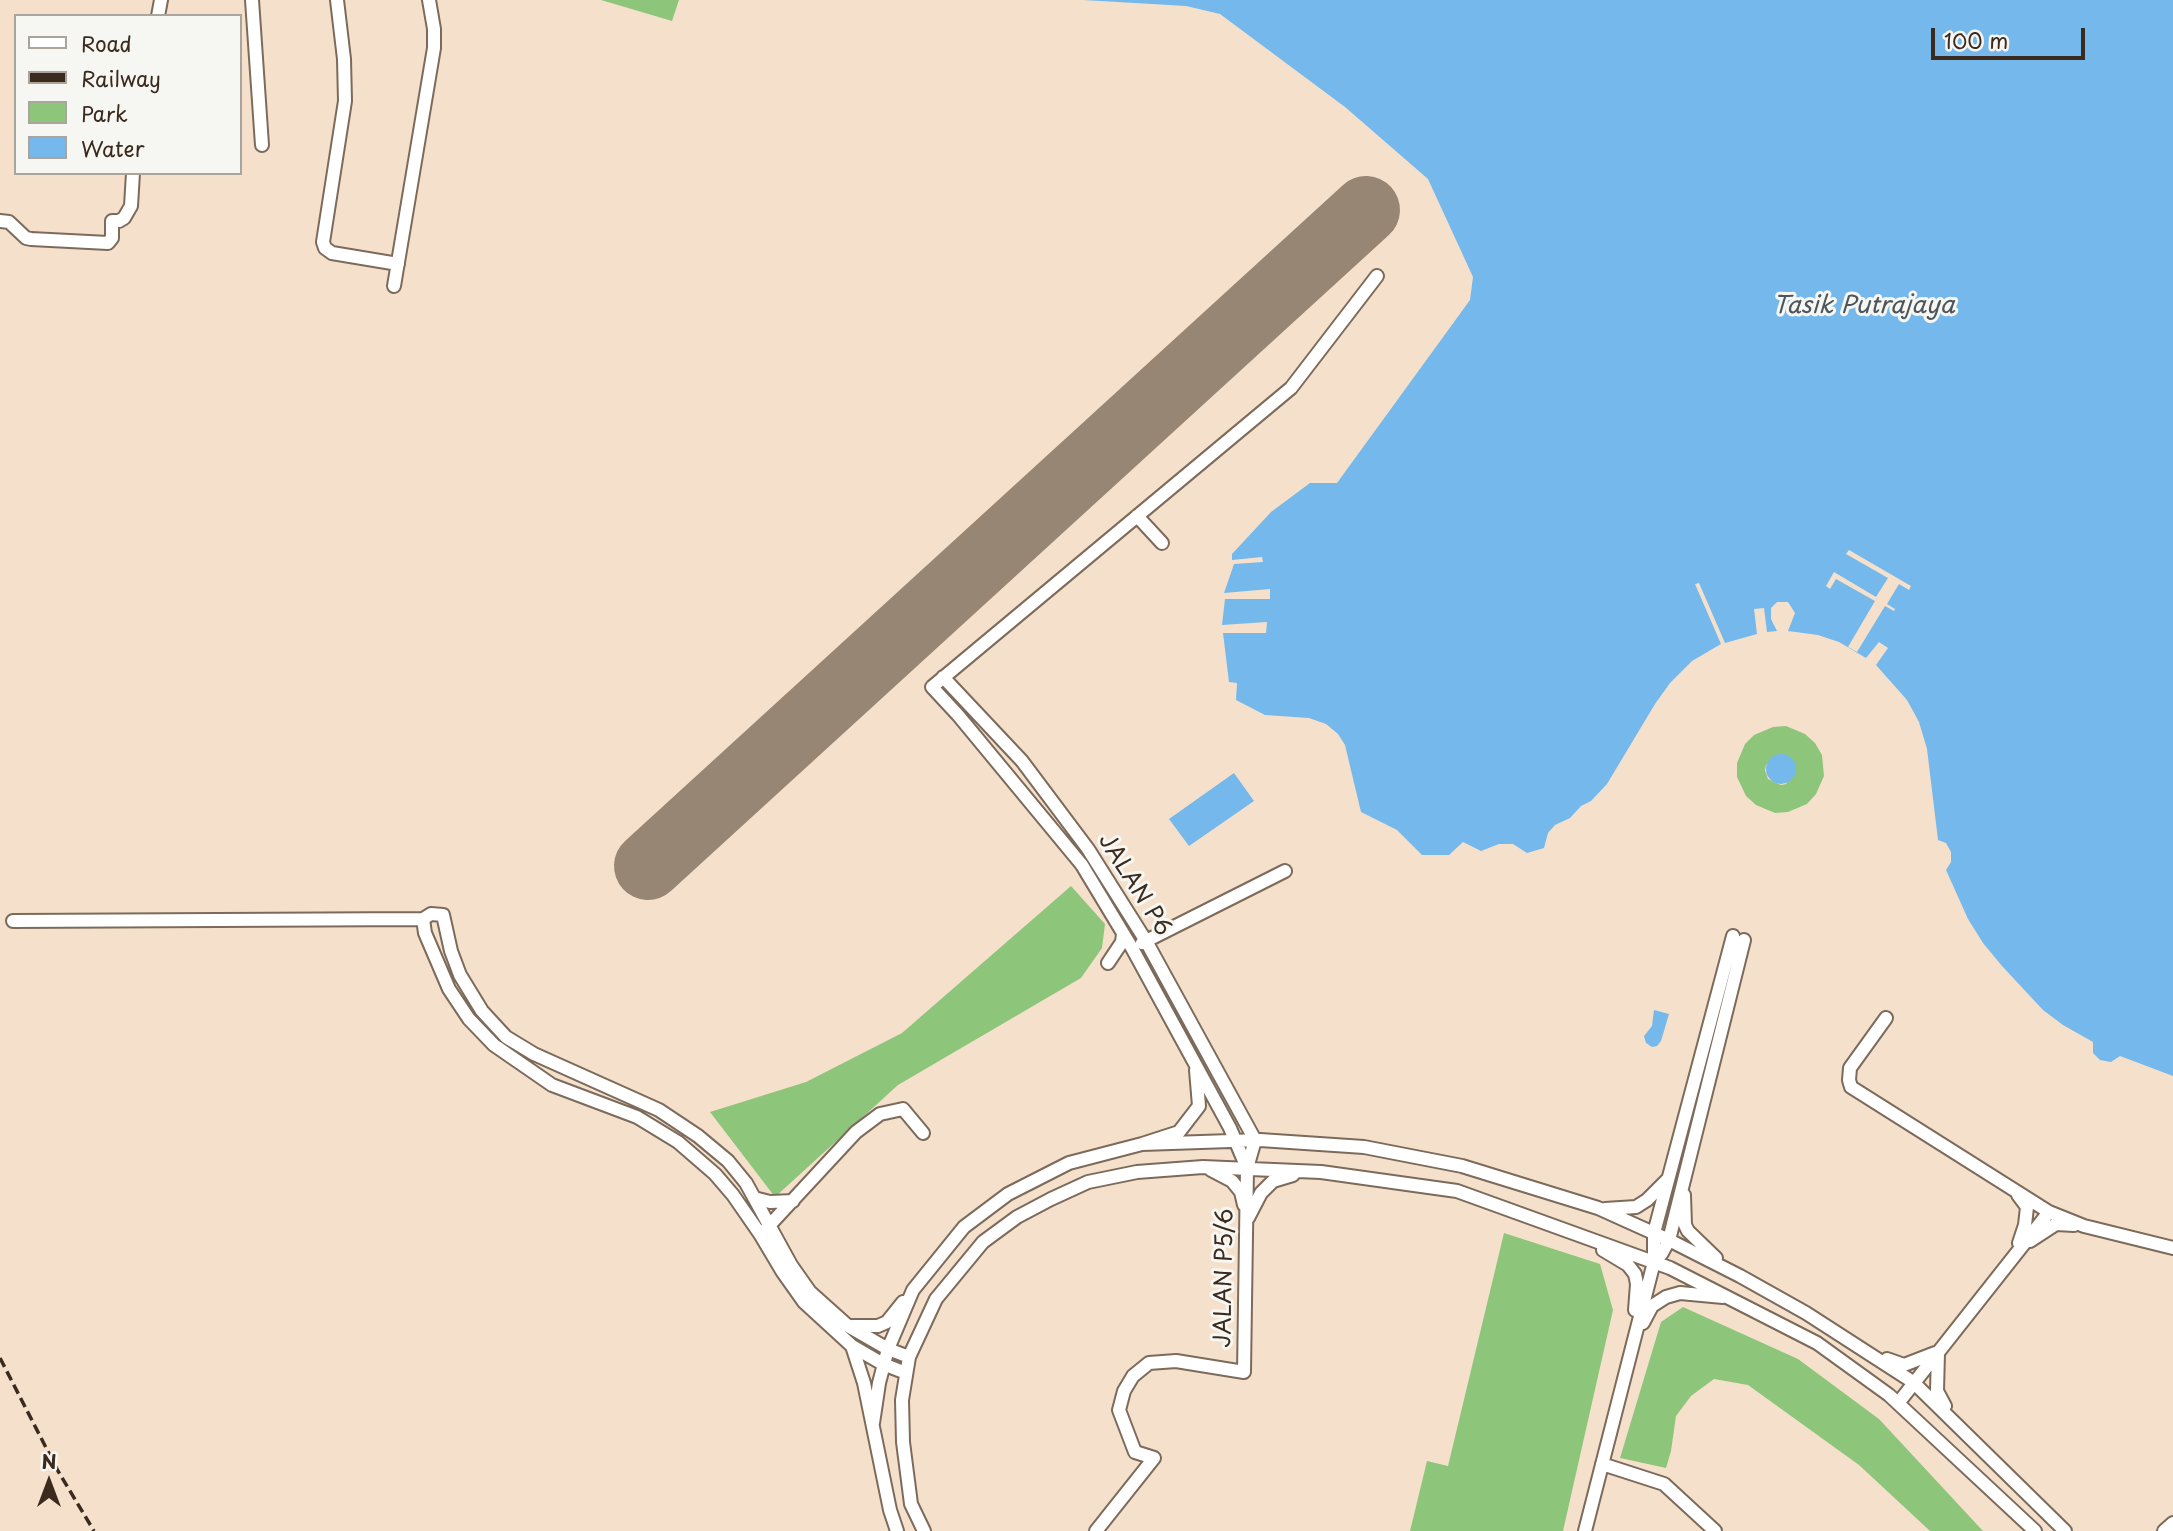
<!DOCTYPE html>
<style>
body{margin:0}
#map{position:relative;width:2173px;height:1531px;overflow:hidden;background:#f5e1cb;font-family:"Playpen Sans",sans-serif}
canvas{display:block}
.legend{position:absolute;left:14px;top:14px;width:228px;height:161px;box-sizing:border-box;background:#f6f6f2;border:2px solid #aba49d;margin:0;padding:9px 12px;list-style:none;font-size:21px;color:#3b2a1e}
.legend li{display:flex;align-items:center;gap:14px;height:35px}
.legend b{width:35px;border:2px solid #aba49d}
.north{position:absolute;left:14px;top:1447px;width:70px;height:70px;-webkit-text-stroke:5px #f6f6f2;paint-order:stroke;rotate:0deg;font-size:19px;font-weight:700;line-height:28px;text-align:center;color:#3b2a1e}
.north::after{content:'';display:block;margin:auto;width:24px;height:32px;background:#3b2a1e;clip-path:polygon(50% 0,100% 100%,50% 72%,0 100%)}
.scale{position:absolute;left:1931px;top:28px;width:154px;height:32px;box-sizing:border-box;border:4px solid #3b2a1e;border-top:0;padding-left:9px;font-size:21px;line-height:24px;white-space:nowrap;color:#3b2a1e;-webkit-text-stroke:5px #f6f6f2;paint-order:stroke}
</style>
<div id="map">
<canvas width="2173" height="1531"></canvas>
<ul class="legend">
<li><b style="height:9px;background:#fff"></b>Road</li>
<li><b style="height:9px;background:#3b2a1e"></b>Railway</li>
<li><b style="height:19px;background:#8dc67a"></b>Park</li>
<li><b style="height:19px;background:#75b8eb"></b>Water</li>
</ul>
<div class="north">N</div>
<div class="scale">100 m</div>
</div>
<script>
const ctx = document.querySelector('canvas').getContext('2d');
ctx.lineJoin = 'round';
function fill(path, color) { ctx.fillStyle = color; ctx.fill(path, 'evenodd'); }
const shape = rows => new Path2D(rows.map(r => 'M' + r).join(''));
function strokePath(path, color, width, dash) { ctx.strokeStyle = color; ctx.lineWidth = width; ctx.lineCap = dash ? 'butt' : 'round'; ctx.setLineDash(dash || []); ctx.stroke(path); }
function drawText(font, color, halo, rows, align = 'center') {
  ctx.font = font + ' "Playpen Sans",sans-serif'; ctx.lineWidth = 6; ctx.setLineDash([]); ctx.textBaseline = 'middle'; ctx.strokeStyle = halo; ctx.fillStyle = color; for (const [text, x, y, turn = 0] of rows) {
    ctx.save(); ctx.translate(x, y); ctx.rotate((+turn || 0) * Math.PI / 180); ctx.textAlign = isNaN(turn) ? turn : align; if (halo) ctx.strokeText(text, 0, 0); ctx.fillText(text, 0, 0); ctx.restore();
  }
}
fill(shape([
 [601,0,679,0,672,21],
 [1786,726,1805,734,1815,743,1822,755,1824,776,1816,794,1807,804,1788,812,1775,813,1756,805,1746,796,1737,777,1737,763,1745,744,1754,735,1773,727],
 [1780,754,1789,757,1796,769,1786,784,1781,785,1768,779,1765,770,1766,765],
 [1071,886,1105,924,1102,948,1081,978,898,1085,775,1197,710,1112,806,1082,902,1033],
 [1504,1233,1600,1264,1613,1310,1563,1531,1410,1531,1427,1461,1448,1466],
 [1683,1307,1798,1359,1879,1419,1983,1531,1930,1531,1859,1465,1748,1385,1714,1379,1691,1396,1676,1416,1671,1451,1666,1468,1620,1458,1661,1322]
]), '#8dc67a');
fill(shape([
 [1083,0,2173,0,2173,1076,2120,1056,2111,1062,2100,1060,2093,1053,2093,1042,2063,1025,2043,1010,2002,966,1983,943,1968,919,1946,870,1951,862,1951,852,1946,843,1938,840,1927,749,1919,722,1907,700,1876,665,1888,648,1879,642,1866,658,1839,642,1818,635,1788,631,1795,613,1788,602,1777,602,1771,608,1771,619,1777,631,1767,632,1764,608,1754,609,1757,634,1725,643,1699,583,1695,584,1721,644,1692,661,1670,683,1655,704,1607,784,1591,801,1581,806,1570,818,1555,825,1548,833,1544,848,1527,853,1513,844,1499,844,1481,851,1463,842,1449,855,1422,855,1397,830,1361,812,1345,745,1338,734,1326,724,1309,718,1265,715,1236,700,1237,683,1229,682,1223,633,1266,633,1267,622,1222,625,1225,599,1270,599,1270,589,1224,593,1234,564,1263,562,1262,557,1232,560,1232,554,1271,512,1310,483,1337,483,1470,300,1473,277,1428,179,1345,107,1220,14,1186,6],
 '1766 769a15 15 0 1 1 30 0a15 15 0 1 1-30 0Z',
 [1234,773,1254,801,1189,846,1169,819],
 [1654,1010,1669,1014,1661,1041,1657,1046,1652,1047,1646,1043,1644,1036,1652,1026]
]), '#75b8eb');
fill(shape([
 [1849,550,1911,586,1909,590,1899,584,1887,604,1895,609,1894,611,1885,606,1857,652,1848,647,1875,601,1836,579,1830,589,1826,586,1834,572,1876,597,1888,578,1846,554]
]), '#f5e1cb');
strokePath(shape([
 [648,866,1366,210]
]), '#988674', 68);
const minor = shape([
 [252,0,262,145],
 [337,0,344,59,345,101,323,242,325,248,332,253,398,264],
 [158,16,161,0],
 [0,221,9,222,26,238,31,239,108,243,112,238,112,221,119,221,124,218,131,206,133,173],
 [394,286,434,48,434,29,429,0],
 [1137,516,1162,543],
 [943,677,1022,761,1088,849,1146,941,1255,1140],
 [423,919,425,933,449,989,469,1019,494,1045,552,1085,637,1117,678,1142,715,1174,733,1195,760,1234,782,1271,804,1302,852,1346,883,1364,906,1373],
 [13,921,423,919,431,914,443,915,451,951,460,975,482,1011,506,1037,534,1054,659,1110,698,1136,728,1161,746,1183,791,1265,810,1292,848,1326,888,1349,909,1357],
 [1142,943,1285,871],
 [1108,963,1122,942,1123,934],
 [1886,1018,1850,1068,1849,1080,1851,1087,2049,1212,2084,1226,2173,1248],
 [1142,1144,1260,1140,1364,1147,1462,1166,1598,1208,1669,1240,1740,1276,1806,1313,1913,1382,2065,1531],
 [1247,1168,1230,1128,1132,948,1082,865,958,715,932,687,1291,388,1377,276],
 [1211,1170,1232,1181,1241,1192,1244,1205],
 [1684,1195,1685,1225,1688,1231,1716,1258],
 [2018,1195,2027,1207,2025,1225,2019,1243],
 [754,1198,770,1202,793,1201],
 [1605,1209,1636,1207,1647,1200,1667,1180],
 [1248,1218,1261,1193,1273,1181,1293,1175],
 [766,1229,856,1132,880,1114,903,1109,923,1133],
 [2030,1241,2056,1224,2074,1225],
 [1603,1250,1628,1265,1635,1274,1637,1284,1635,1310],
 [1654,1262,1662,1253,1669,1240,1744,940],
 [1643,1323,1652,1306,1666,1297,1680,1293,1723,1297],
 [852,1326,878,1326,887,1322,903,1302],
 [852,1346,864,1383,890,1510,897,1531],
 [1938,1353,1937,1391,1945,1406],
 [1887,1359,1904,1365,1935,1353],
 [1899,1402,2049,1212],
 [873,1423,879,1383,888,1349,913,1290,964,1227,1008,1194,1069,1163,1142,1144,1179,1132,1199,1106,1196,1070],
 [1602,1464,1664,1484,1715,1531],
 [924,1531,911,1504,903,1442,902,1400,909,1357,936,1299,983,1242,1017,1217,1051,1199,1088,1182,1137,1172,1203,1167,1321,1172,1457,1191,1670,1268,1817,1343,1889,1395,2035,1531],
 [1096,1531,1154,1458,1135,1452,1119,1410,1124,1391,1133,1376,1149,1363,1176,1361,1244,1372,1247,1168,1255,1140],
 [1585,1531,1654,1262,1654,1233,1733,936],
 [2164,1531,2173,1523]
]);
strokePath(minor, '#7c6a5b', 16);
strokePath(minor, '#fff', 12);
strokePath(shape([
 [0,1358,58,1471,94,1531]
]), '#3b2a1e', 3.5, [10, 5]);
drawText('23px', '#3b2a1e', '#f6f6f2', [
 ["JALAN P6",1134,885,58],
 ["JALAN P5/6",1225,1278,-89]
]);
drawText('italic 24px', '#4c555c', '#f6f6f2', [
 ["Tasik Putrajaya",1864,306]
]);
</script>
